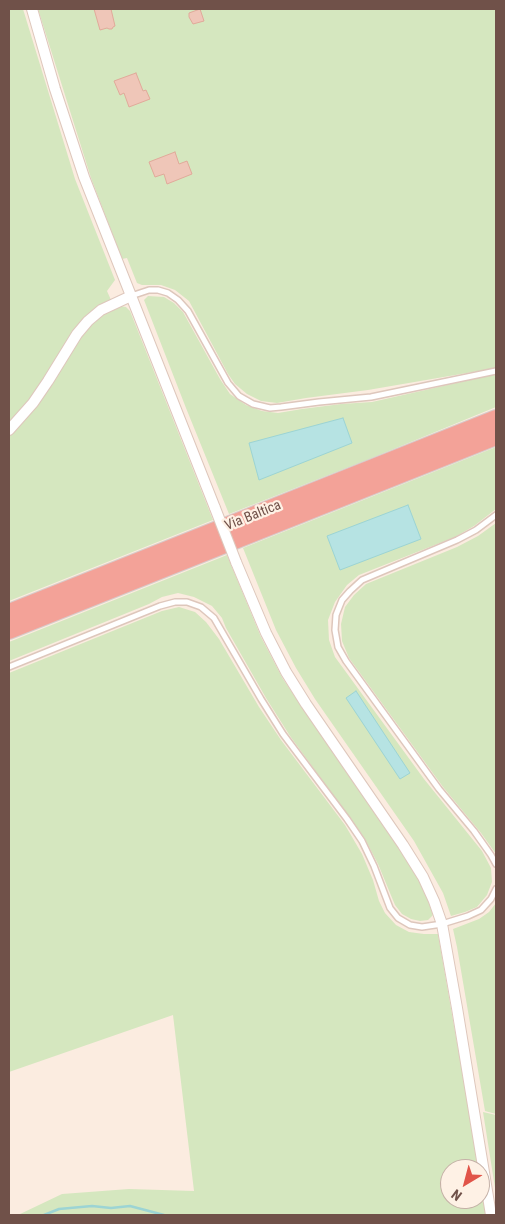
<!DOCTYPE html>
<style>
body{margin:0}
#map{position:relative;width:505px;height:1224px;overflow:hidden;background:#fbece0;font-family:"Roboto Condensed",sans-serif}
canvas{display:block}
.frame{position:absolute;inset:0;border:10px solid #705149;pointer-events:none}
.north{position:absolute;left:440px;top:1159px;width:50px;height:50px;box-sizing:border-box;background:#fef1e5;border:1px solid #c5b1a7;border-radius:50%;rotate:217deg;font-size:14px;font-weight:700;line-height:20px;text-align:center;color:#705149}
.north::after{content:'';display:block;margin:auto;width:18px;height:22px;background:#e15449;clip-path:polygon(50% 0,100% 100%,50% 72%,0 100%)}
</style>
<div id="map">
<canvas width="505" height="1224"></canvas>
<div class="frame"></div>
<div class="north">N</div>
</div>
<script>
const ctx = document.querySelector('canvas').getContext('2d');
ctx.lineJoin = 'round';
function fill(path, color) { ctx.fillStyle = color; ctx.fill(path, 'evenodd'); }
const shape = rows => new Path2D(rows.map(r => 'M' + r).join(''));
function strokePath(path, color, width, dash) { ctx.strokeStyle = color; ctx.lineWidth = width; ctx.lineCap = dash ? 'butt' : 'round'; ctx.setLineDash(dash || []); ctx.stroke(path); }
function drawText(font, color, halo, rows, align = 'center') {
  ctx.font = font + ' "Roboto Condensed",sans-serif'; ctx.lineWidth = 4.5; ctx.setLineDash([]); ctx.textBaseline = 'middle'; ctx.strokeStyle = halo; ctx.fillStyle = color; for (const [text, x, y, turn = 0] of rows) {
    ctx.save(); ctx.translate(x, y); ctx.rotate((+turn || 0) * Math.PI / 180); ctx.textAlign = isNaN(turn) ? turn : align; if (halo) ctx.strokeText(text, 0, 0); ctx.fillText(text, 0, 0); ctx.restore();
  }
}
fill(shape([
 [9,9,23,9,75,179,115,280,107,291,115,309,120,306,126,307,130,311,213,520,9,601],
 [38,9,496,9,496,368,368,390,306,398,277,403,261,401,247,394,235,384,228,374,189,301,175,290,161,285,142,285,137,283,127,258,122,259,91,178],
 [148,296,164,297,174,303,183,312,220,379,230,394,246,405,262,411,278,413,302,409,341,404,372,402,496,374,496,407,367,460,229,514,186,408,144,300],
 [496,447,496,509,474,526,455,537,359,575,347,585,335,602,328,620,329,640,335,657,424,779,482,851,491,868,492,882,487,895,477,907,465,912,451,916,443,893,414,841,315,699,296,668,276,630,243,548],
 [496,523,496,854,481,833,443,787,349,658,342,641,341,624,345,607,354,595,366,584,457,547,478,536],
 [227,555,261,637,283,679,400,850,418,878,428,900,433,915,428,920,420,921,411,919,402,914,395,905,378,864,365,839,290,736,266,698,226,628,222,618,212,606,194,597,178,593,162,597,149,604,9,661,9,642],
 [179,607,195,612,206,622,219,639,259,707,281,740,345,825,362,854,373,880,379,901,385,913,396,925,409,932,424,934,438,934,479,1169,450,1169,450,1199,480,1199,480,1175,487,1215,18,1215,62,1194,129,1189,194,1191,173,1015,9,1072,9,673,162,611],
 [496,903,496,1114,485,1111,457,947,453,929,479,919,489,912],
 [483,1112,496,1115,496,1194,489,1150]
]), '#d5e7bf');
const water = shape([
 [343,418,352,443,259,480,249,443,343,418],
 [408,505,421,539,340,570,327,536,408,505],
 [356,691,410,773,400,779,346,698,356,691]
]);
fill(water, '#b6e3e3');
strokePath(water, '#9cd4d4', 1);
strokePath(shape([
 [44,1215,59,1209,92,1206,111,1208,130,1206,164,1215]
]), '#9cd4d4', 2.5);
const building = shape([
 [94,9,111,9,115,26,113,27,112,29,109,29,107,28,100,30,94,9],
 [200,9,204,21,193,24,189,17,189,13,200,9],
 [136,73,143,91,146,90,150,99,129,107,124,93,120,95,114,81,136,73],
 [175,152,179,164,187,161,192,174,167,184,164,174,155,177,149,162,175,152]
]);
fill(building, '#efc6b8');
strokePath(building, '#e1aa9a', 1);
const lane = shape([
 [131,296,149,290,158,290,168,293,178,300,188,311,228,383,239,396,253,404,270,408,281,407,319,402,371,397,496,371],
 [496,515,476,530,457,540,362,580,350,591,342,600,336,615,335,630,338,647,346,661,439,789,474,831,491,855,496,864],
 [9,667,160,606,175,602,187,602,201,607,214,618,261,699,283,734,347,819,362,841,374,866,390,908,398,918,410,925,422,927,442,924,468,916,481,910,491,899,496,889]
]);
const street = shape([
 [32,9,55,89,84,177,215,508],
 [9,430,33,403,48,381,77,334,88,321,101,310,131,296],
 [236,562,266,633,286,672,306,704,403,845,423,877,434,901,442,924,457,1008,491,1215]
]);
const highway = shape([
 [9,613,496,419],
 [9,630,496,436]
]);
strokePath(lane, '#dec7bc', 8);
strokePath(street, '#dec7bc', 12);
strokePath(highway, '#d7cecc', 20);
strokePath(lane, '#fff', 5);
strokePath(street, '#fff', 10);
strokePath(highway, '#f3a298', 18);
const streetBridge = shape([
 [215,508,236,562]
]);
strokePath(streetBridge, '#dec7bc', 12, []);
strokePath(streetBridge, '#fff', 10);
drawText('14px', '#705149', '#fef1e5', [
 ["Via Baltica",253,516,-22]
]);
</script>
